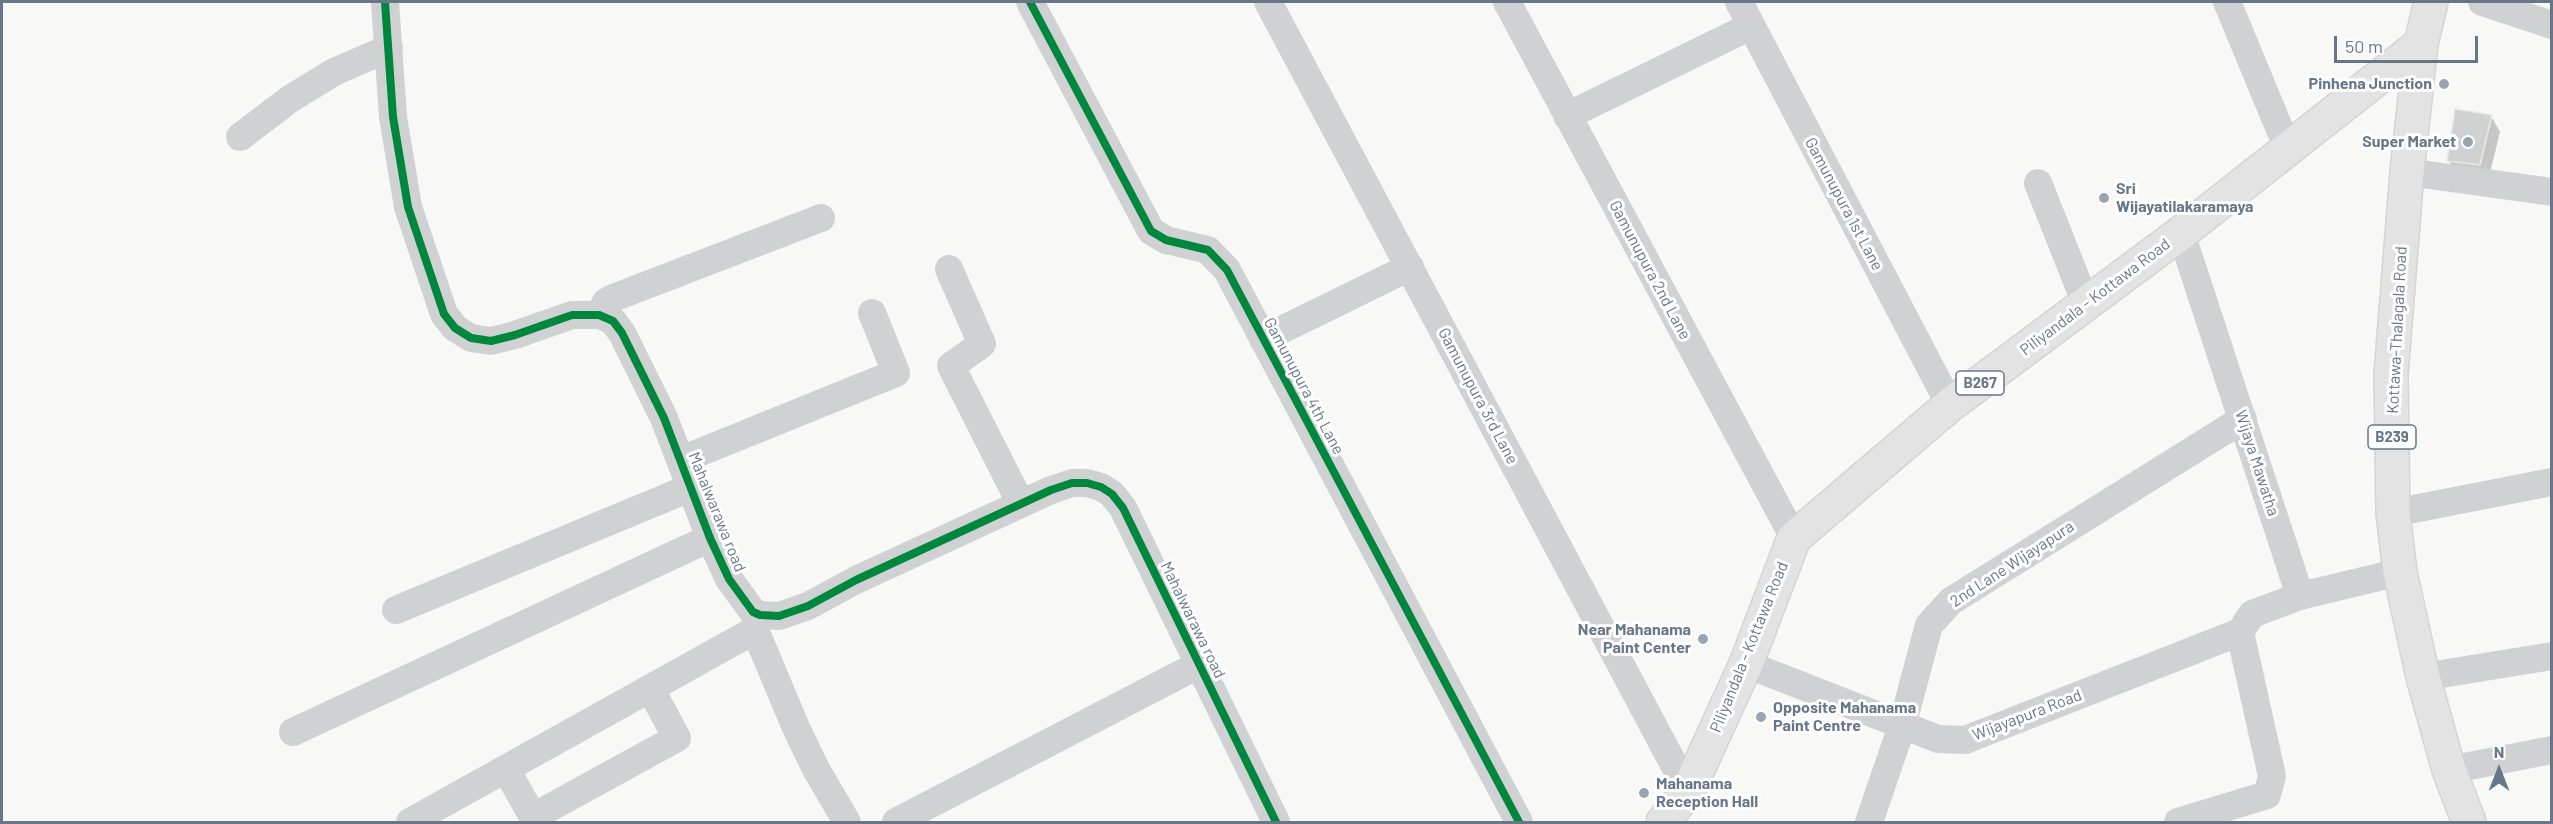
<!DOCTYPE html>
<style>
body{margin:0}
#map{position:relative;width:2553px;height:824px;overflow:hidden;background:#f8f8f7;font-family:Barlow,sans-serif}
canvas{display:block}
.frame{position:absolute;inset:0;border:3px solid #687787;pointer-events:none}
.north{position:absolute;left:2469px;top:740px;width:60px;height:60px;-webkit-text-stroke:4px #fff;paint-order:stroke;rotate:0deg;font-size:16px;font-weight:700;line-height:24px;text-align:center;color:#687787}
.north::after{content:'';display:block;margin:auto;width:21px;height:27px;background:#687787;clip-path:polygon(50% 0,100% 100%,50% 72%,0 100%)}
.scale{position:absolute;left:2334px;top:36px;width:144px;height:27px;box-sizing:border-box;border:3px solid #687787;border-top:0;padding-left:8px;font-size:18px;line-height:21px;white-space:nowrap;color:#687787;-webkit-text-stroke:4px #fff;paint-order:stroke}
</style>
<div id="map">
<canvas width="2553" height="824"></canvas>
<div class="frame"></div>
<div class="north">N</div>
<div class="scale">50 m</div>
</div>
<script>
const ctx = document.querySelector('canvas').getContext('2d');
ctx.lineJoin = 'round';
function fill(path, color) { ctx.fillStyle = color; ctx.fill(path, 'evenodd'); }
const shape = rows => new Path2D(rows.map(r => 'M' + r).join(''));
function strokePath(path, color, width, dash) { ctx.strokeStyle = color; ctx.lineWidth = width; ctx.lineCap = dash ? 'butt' : 'round'; ctx.setLineDash(dash || []); ctx.stroke(path); }
function drawText(font, color, halo, rows, align = 'center') {
  ctx.font = font + ' Barlow,sans-serif'; ctx.lineWidth = 6; ctx.setLineDash([]); ctx.textBaseline = 'middle'; ctx.strokeStyle = halo; ctx.fillStyle = color; for (const [text, x, y, turn = 0] of rows) {
    ctx.save(); ctx.translate(x, y); ctx.rotate((+turn || 0) * Math.PI / 180); ctx.textAlign = isNaN(turn) ? turn : align; if (halo) ctx.strokeText(text, 0, 0); ctx.fillText(text, 0, 0); ctx.restore();
  }
}
fill(shape([
 [2491,116,2500,132,2488,181,2458,177,2449,161]
]), '#0003');
const building = shape([
 [2455,109,2492,115,2480,165,2447,161,2455,109]
]);
fill(building, '#d0d2d2');
strokePath(building, '#e8e8e7', 1.5);
const major = shape([
 [2431,2,2421,44,2407,172,2391,375,2393,513,2400,572,2423,677,2449,770,2469,822],
 [1663,822,1688,791,1746,664,1794,538,1950,405,2181,233,2421,44]
]);
strokePath(major, '#d4d5d5', 36);
strokePath(shape([
 [385,2,393,117,408,207,444,314,455,328,471,338,491,341,515,335,572,315,599,315,613,321,622,333,664,418,710,538,729,579,753,612,760,615,779,616,808,606,856,580,1051,490,1072,483,1087,483,1101,487,1112,494,1123,508,1276,822],
 [1030,2,1151,231,1166,240,1208,250,1227,270,1519,822],
 [1268,2,1688,791],
 [1507,2,1794,538],
 [1739,2,1950,405],
 [2227,2,2288,149],
 [2482,2,2552,25],
 [1567,116,1751,26],
 [240,137,290,99,334,72,389,48],
 [2407,172,2552,192],
 [2038,183,2086,304],
 [2181,233,2300,596,2400,572],
 [949,269,982,344,951,366,1021,504],
 [599,315,606,302,613,298,821,218],
 [1263,339,1410,267],
 [681,460,896,373,872,313],
 [2393,513,2552,482],
 [396,610,692,487],
 [755,630,797,730,817,771,847,822],
 [1746,664,1938,739,1965,740,2240,632],
 [2423,677,2552,656],
 [293,732,710,538],
 [506,769,533,817,677,738,650,688],
 [2449,770,2552,750],
 [410,822,755,630,760,615],
 [896,822,1200,664],
 [1869,822,1902,726,1929,625,1951,601,2243,419],
 [2178,822,2267,795,2272,776,2240,632,2252,614,2300,596]
]), '#d0d1d2', 28);
strokePath(major, '#e3e3e3', 33);
strokePath(shape([
 [385,2,393,117,408,207,444,314,455,328,471,338,491,341,515,335,572,315,599,315,613,321,622,333,664,418,710,538,729,579,753,612,760,615,779,616,808,606,856,580,1051,490,1072,483,1087,483,1101,487,1112,494,1123,508,1276,822],
 [1030,2,1151,231,1166,240,1208,250,1227,270,1519,822]
]), '#00873e', 8);
for (const [x, y, r, color] of [
 [2444,84,6,"#9aa4ae"],
 [2468,142,6,"#9aa4ae"],
 [2104,198,6,"#9aa4ae"],
 [1703,639,6,"#9aa4ae"],
 [1761,717,6,"#9aa4ae"],
 [1644,793,6,"#9aa4ae"]
]) { const dot = new Path2D(); dot.arc(x, y, r, 0, 2 * Math.PI); ctx.fillStyle = color; ctx.fill(dot); strokePath(dot, '#fff', 2); }
for (const [x, y, w] of [
 [1980,383,48],
 [2392,437,48]
]) { const box = new Path2D(); box.roundRect(x - w / 2, y - 12, w, 24, 4.5); ctx.fillStyle = '#fff'; ctx.fill(box); strokePath(box, '#687787', 1.5); }
drawText('bold 15px', '#687787', null, [
 ["B267",1980,383],
 ["B239",2392,437]
]);
drawText('bold 16px', '#687787', '#fff', [
 ["Pinhena Junction",2432,84],
 ["Super Market",2456,142],
 ["Sri",2116,189,"left"],
 ["Wijayatilakaramaya",2116,207,"left"],
 ["Near Mahanama",1691,630],
 ["Paint Center",1691,648],
 ["Opposite Mahanama",1773,708,"left"],
 ["Paint Centre",1773,726,"left"],
 ["Mahanama",1656,784,"left"],
 ["Reception Hall",1656,802,"left"]
], 'right');
drawText('16px', '#687787', '#fff', [
 ["Gamunupura 1st Lane",1844,204,62],
 ["Gamunupura 2nd Lane",1650,270,62],
 ["Piliyandala - Kottawa Road",2095,297,-37],
 ["Kottawa-Thalagala Road",2397,330,-87],
 ["Gamunupura 4th Lane",1304,386,62],
 ["Gamunupura 3rd Lane",1478,396,62],
 ["Wijaya Mawatha",2257,463,72],
 ["Mahalwarawa road",717,512,68],
 ["2nd Lane Wijayapura",2012,564,-33],
 ["Mahalwarawa road",1193,620,64],
 ["Piliyandala - Kottawa Road",1749,647,-68],
 ["Wijayapura Road",2027,715,-21]
]);
</script>
